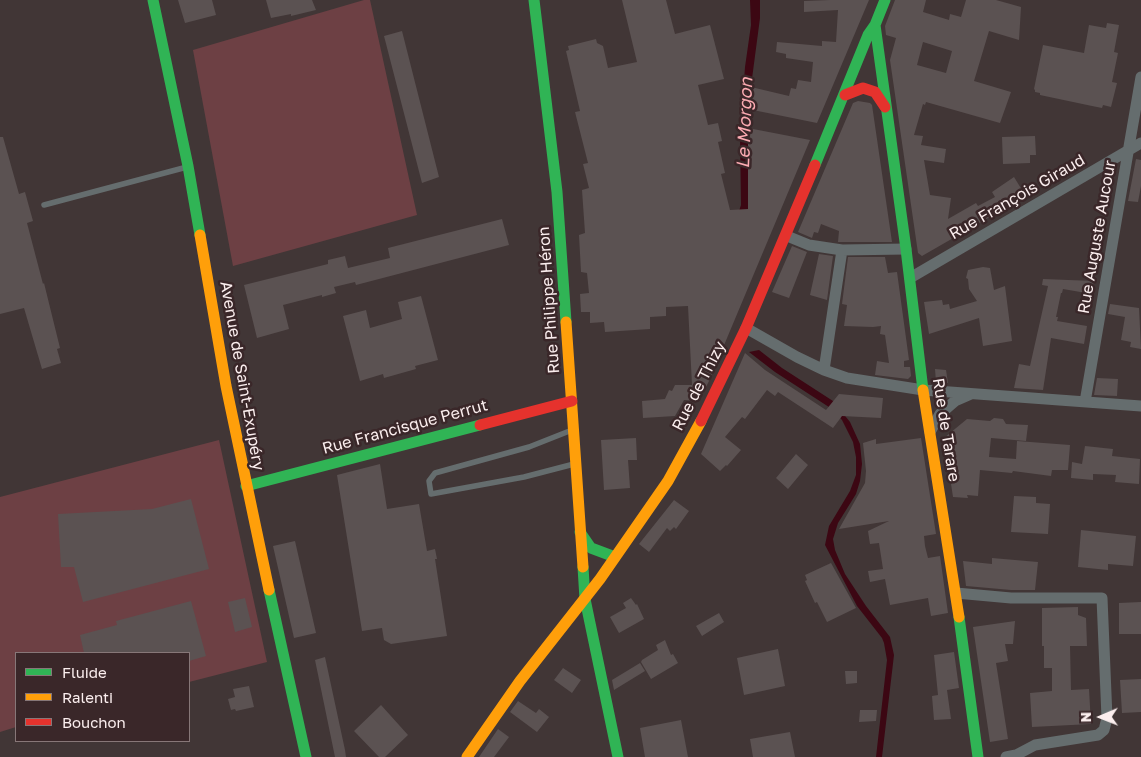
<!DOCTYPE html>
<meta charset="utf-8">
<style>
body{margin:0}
#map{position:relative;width:1141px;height:757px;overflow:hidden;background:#413636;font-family:"Golos Text",sans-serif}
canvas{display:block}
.legend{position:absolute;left:15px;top:652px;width:175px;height:90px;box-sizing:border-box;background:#3a2729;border:1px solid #877778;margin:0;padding:6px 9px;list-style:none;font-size:15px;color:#fbeeee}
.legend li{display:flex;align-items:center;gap:10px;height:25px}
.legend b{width:25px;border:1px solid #877778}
.north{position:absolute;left:1076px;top:692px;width:50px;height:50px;-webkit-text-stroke:4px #3a2729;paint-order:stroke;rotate:269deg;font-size:14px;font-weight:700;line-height:20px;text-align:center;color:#fbeeee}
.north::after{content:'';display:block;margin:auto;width:18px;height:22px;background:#fbeeee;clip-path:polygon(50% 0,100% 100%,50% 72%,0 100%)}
</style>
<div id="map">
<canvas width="1141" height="757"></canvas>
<ul class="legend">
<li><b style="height:6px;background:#30b455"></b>Fluide</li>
<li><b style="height:6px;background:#ff9f0a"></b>Ralenti</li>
<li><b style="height:6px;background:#e5322d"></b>Bouchon</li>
</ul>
<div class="north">N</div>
</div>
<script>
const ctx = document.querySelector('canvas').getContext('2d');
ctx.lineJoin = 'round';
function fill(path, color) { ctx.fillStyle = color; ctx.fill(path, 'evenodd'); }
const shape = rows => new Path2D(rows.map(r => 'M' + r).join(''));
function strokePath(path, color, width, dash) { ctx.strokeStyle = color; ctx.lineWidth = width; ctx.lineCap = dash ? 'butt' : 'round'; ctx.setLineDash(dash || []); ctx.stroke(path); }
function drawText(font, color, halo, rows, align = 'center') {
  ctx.font = font + ' "Golos Text",sans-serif'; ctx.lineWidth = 5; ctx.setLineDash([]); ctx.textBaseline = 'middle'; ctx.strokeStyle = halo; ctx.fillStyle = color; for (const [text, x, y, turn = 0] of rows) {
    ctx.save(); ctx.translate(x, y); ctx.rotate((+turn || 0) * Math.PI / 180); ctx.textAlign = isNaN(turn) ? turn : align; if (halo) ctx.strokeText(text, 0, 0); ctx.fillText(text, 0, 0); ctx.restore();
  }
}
fill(shape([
 [364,0,370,0,417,215,233,266,193,50],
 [219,440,267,662,189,682,189,653,16,653,16,727,0,732,0,497]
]), '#6d4044');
fill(shape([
 [750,0,760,0,760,18,748,109,748,209,737,217,741,205,740,137,745,67,751,25],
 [759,350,782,368,833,401,850,422,860,444,862,464,860,481,856,494,838,523,833,539,835,550,845,574,866,606,890,637,894,655,882,757,876,757,887,660,884,643,882,638,857,606,825,545,829,526,850,491,856,475,856,457,853,442,842,420,832,409,775,372,749,352]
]), '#3c0713');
fill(shape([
 [178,0,212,0,216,15,185,23],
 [266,0,312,0,316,10,291,16,291,14,271,18],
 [622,0,666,0,675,34,710,25,724,79,698,85,708,125,718,123,722,141,718,142,725,173,721,174,730,210,748,209,748,128,810,140,709,381,699,401,684,400,675,416,643,418,642,401,665,399,669,390,672,391,675,385,692,385,688,306,666,307,666,316,650,317,650,329,605,332,604,322,590,323,590,312,581,312,580,294,589,293,587,273,581,272,579,235,585,233,582,190,589,188,583,164,588,163,575,112,580,111,566,51,569,50,568,46,596,39,597,43,603,46,608,68,637,62],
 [830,0,869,0,817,123,748,109,751,87,789,96,791,88,796,89,798,80,811,82,813,62,786,58,786,54,776,52,777,42,822,46,822,41,836,42,838,10,804,12,804,1],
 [895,0,926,0,923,12,949,20,950,14,961,17,966,0,996,0,1021,7,1019,40,989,31,974,81,1011,92,1000,123,926,102,925,105,923,104,914,135,923,136,921,145,946,149,944,163,924,160,930,195,951,198,948,219,976,203,978,206,995,197,992,192,1014,177,1022,190,992,209,995,214,922,256,918,253,890,60,896,38,886,35,885,26],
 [923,42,952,51,946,73,917,65],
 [1107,23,1119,25,1114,52,1118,53,1112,82,1117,83,1111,107,1103,105,1102,108,1092,106,1040,95,1040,93,1035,92,1035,90,1034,89,1043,45,1084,53,1089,25,1106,28],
 [402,31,439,177,422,183,384,36],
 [858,101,870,103,872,105,892,242,838,242,839,231,821,224,818,233,814,232,812,238,798,232,853,103],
 [1035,136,1036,155,1030,155,1030,163,1003,164,1002,137],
 [0,137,3,137,19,194,25,192,33,221,27,223,43,284,44,283,60,348,57,349,61,363,42,369,24,308,0,314],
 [1136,159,1141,160,1141,186,1138,202,1128,201],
 [502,219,509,245,356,285,355,282,334,287,336,293,322,297,322,295,283,305,289,329,257,338,244,285,328,264,328,260,345,256,348,268,390,258,388,248],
 [792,246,807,252,789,298,772,292],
 [819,254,833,256,827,300,810,295],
 [848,257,885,257,888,273,897,272,909,360,904,361,904,367,910,367,911,376,908,379,875,375,877,361,889,363,885,335,880,334,881,326,873,327,844,326,847,305,842,304],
 [983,267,990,268,994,290,1005,286,1012,341,983,346,979,318,929,334,924,302,942,300,943,305,949,304,950,309,977,301,969,289,968,279,966,278,968,270],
 [1043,279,1094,281,1092,294,1063,289,1062,293,1061,293,1056,317,1058,317,1057,321,1087,326,1084,344,1051,338,1043,390,1014,388,1019,364,1030,366,1048,286,1042,285],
 [421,296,438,360,415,366,416,369,384,378,383,374,360,381,343,316,366,310,370,328,402,319,398,302],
 [1110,304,1139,308,1141,349,1130,347,1131,342,1121,340,1125,317,1108,314],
 [745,353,765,370,826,410,839,394,883,398,881,418,842,416,833,428,778,392,775,396,767,390,745,419,742,417,725,437,741,450,727,466,726,465,720,471,701,454],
 [935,369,946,370,948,383,936,382],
 [1097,378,1118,379,1117,396,1094,395],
 [994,418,1003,419,1006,424,1028,425,1026,441,991,438,989,457,1016,459,1017,441,1070,445,1068,470,1052,470,1051,476,1013,471,1012,473,980,470,978,496,967,495,968,498,953,497,944,438,967,419,990,421],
 [636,438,637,460,628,460,630,488,604,490,601,440],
 [921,438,936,534,924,536,925,546,928,558,940,556,948,613,931,616,928,598,890,605,885,579,870,582,868,571,883,569,879,543,870,544,868,531,889,521,839,529,865,483,866,471,863,443,876,439,876,444],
 [1085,446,1113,449,1112,456,1140,459,1139,484,1115,482,1116,475,1093,474,1093,480,1071,478,1072,462,1082,464],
 [796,454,808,465,788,489,776,478],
 [380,464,387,509,419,504,427,551,435,549,437,559,435,559,447,636,391,644,384,640,382,628,362,631,337,475],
 [1014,496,1036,497,1036,503,1050,504,1048,534,1011,532],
 [191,499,209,569,83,602,74,567,61,567,58,514,152,509],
 [674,500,689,511,676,529,674,527,670,531,667,528,649,552,639,544],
 [1081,530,1136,536,1133,566,1108,564,1108,570,1078,567],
 [295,541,316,633,294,638,273,546],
 [992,558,1038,562,1035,590,1011,590,966,586,963,561,992,564],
 [831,563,856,608,827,622,817,602,815,603,805,581,807,580,805,575],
 [245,598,252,627,235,632,228,602],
 [631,598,636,605,637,604,644,619,619,633,610,617,626,608,623,603],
 [191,601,206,656,189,661,189,653,84,653,80,635,117,625,116,621],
 [1141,602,1141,634,1119,634,1119,603],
 [1078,607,1078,615,1086,618,1087,646,1070,646,1071,690,1089,689,1091,724,1032,727,1030,693,1052,691,1052,668,1044,668,1044,646,1042,646,1042,608],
 [719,613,724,622,702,636,696,626],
 [1015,621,1013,644,1005,644,1008,661,996,663,1008,739,990,742,973,627],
 [665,640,671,655,673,654,678,663,651,679,641,662,642,660,658,650,656,645],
 [778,649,785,686,744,695,737,658],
 [954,652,959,688,947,690,951,719,934,720,932,696,938,695,934,655],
 [325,657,345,750,346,757,335,757,315,660],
 [640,663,645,671,614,690,612,680],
 [563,668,581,680,572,693,554,680],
 [845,671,857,671,857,683,846,684],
 [1141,679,1141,712,1122,713,1120,680],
 [249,686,254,707,236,711,235,709,231,710,228,699,235,697,233,689],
 [518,701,536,713,539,709,549,717,537,732,510,712],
 [381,705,408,735,385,757,379,757,354,731],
 [860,710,877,710,876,721,859,722],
 [681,720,688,757,645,757,640,728],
 [498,729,509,737,494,757,479,757],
 [790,732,795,757,753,757,750,739]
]), '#5b5252');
strokePath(shape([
 [44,205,187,167],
 [572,430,529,447,435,473,429,481,431,494,524,477,574,464]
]), '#656d6e', 5.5);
strokePath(shape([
 [787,236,809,245,842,250,906,249],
 [910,278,1141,143],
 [746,328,797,357,824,370,847,378,923,390,1141,406],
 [824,370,842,250],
 [1085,402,1141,77],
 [930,432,940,414,955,401,971,394],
 [956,593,1011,598,1102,598,1107,718,1104,730,1098,735,1035,745,1016,755,1006,757]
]), '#656d6e', 11);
strokePath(shape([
 [153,0,188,166,200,235],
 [534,0,557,192,566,322],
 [875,25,906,249,923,390],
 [815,165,868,35,875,25,885,0],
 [246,486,480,425],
 [580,532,591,548,615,557],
 [583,567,585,599,618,757],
 [269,590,306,757],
 [959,617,978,757]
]), '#30b455', 11);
strokePath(shape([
 [200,235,226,386,269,590],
 [566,322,583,567],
 [923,390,959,617],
 [467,757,520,681,600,579,668,481,701,421]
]), '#ff9f0a', 11);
strokePath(shape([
 [845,95,863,88,875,92,885,107],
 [701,421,746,328,815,165],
 [480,425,572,401]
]), '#e5322d', 11);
drawText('16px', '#fbeeee', '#3a2729', [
 ["Rue François Giraud",1017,197,-30],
 ["Rue Auguste Aucour",1097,237,-80],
 ["Rue Philippe Héron",549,300,-94],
 ["Avenue de Saint-Exupéry",242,376,80],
 ["Rue de Thizy",699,386,-63],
 ["Rue Francisque Perrut",405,427,-15],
 ["Rue de Tarare",946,430,81]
]);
drawText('italic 18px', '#fcabb2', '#3a2729', [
 ["Le Morgon",745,123,-88]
]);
</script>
